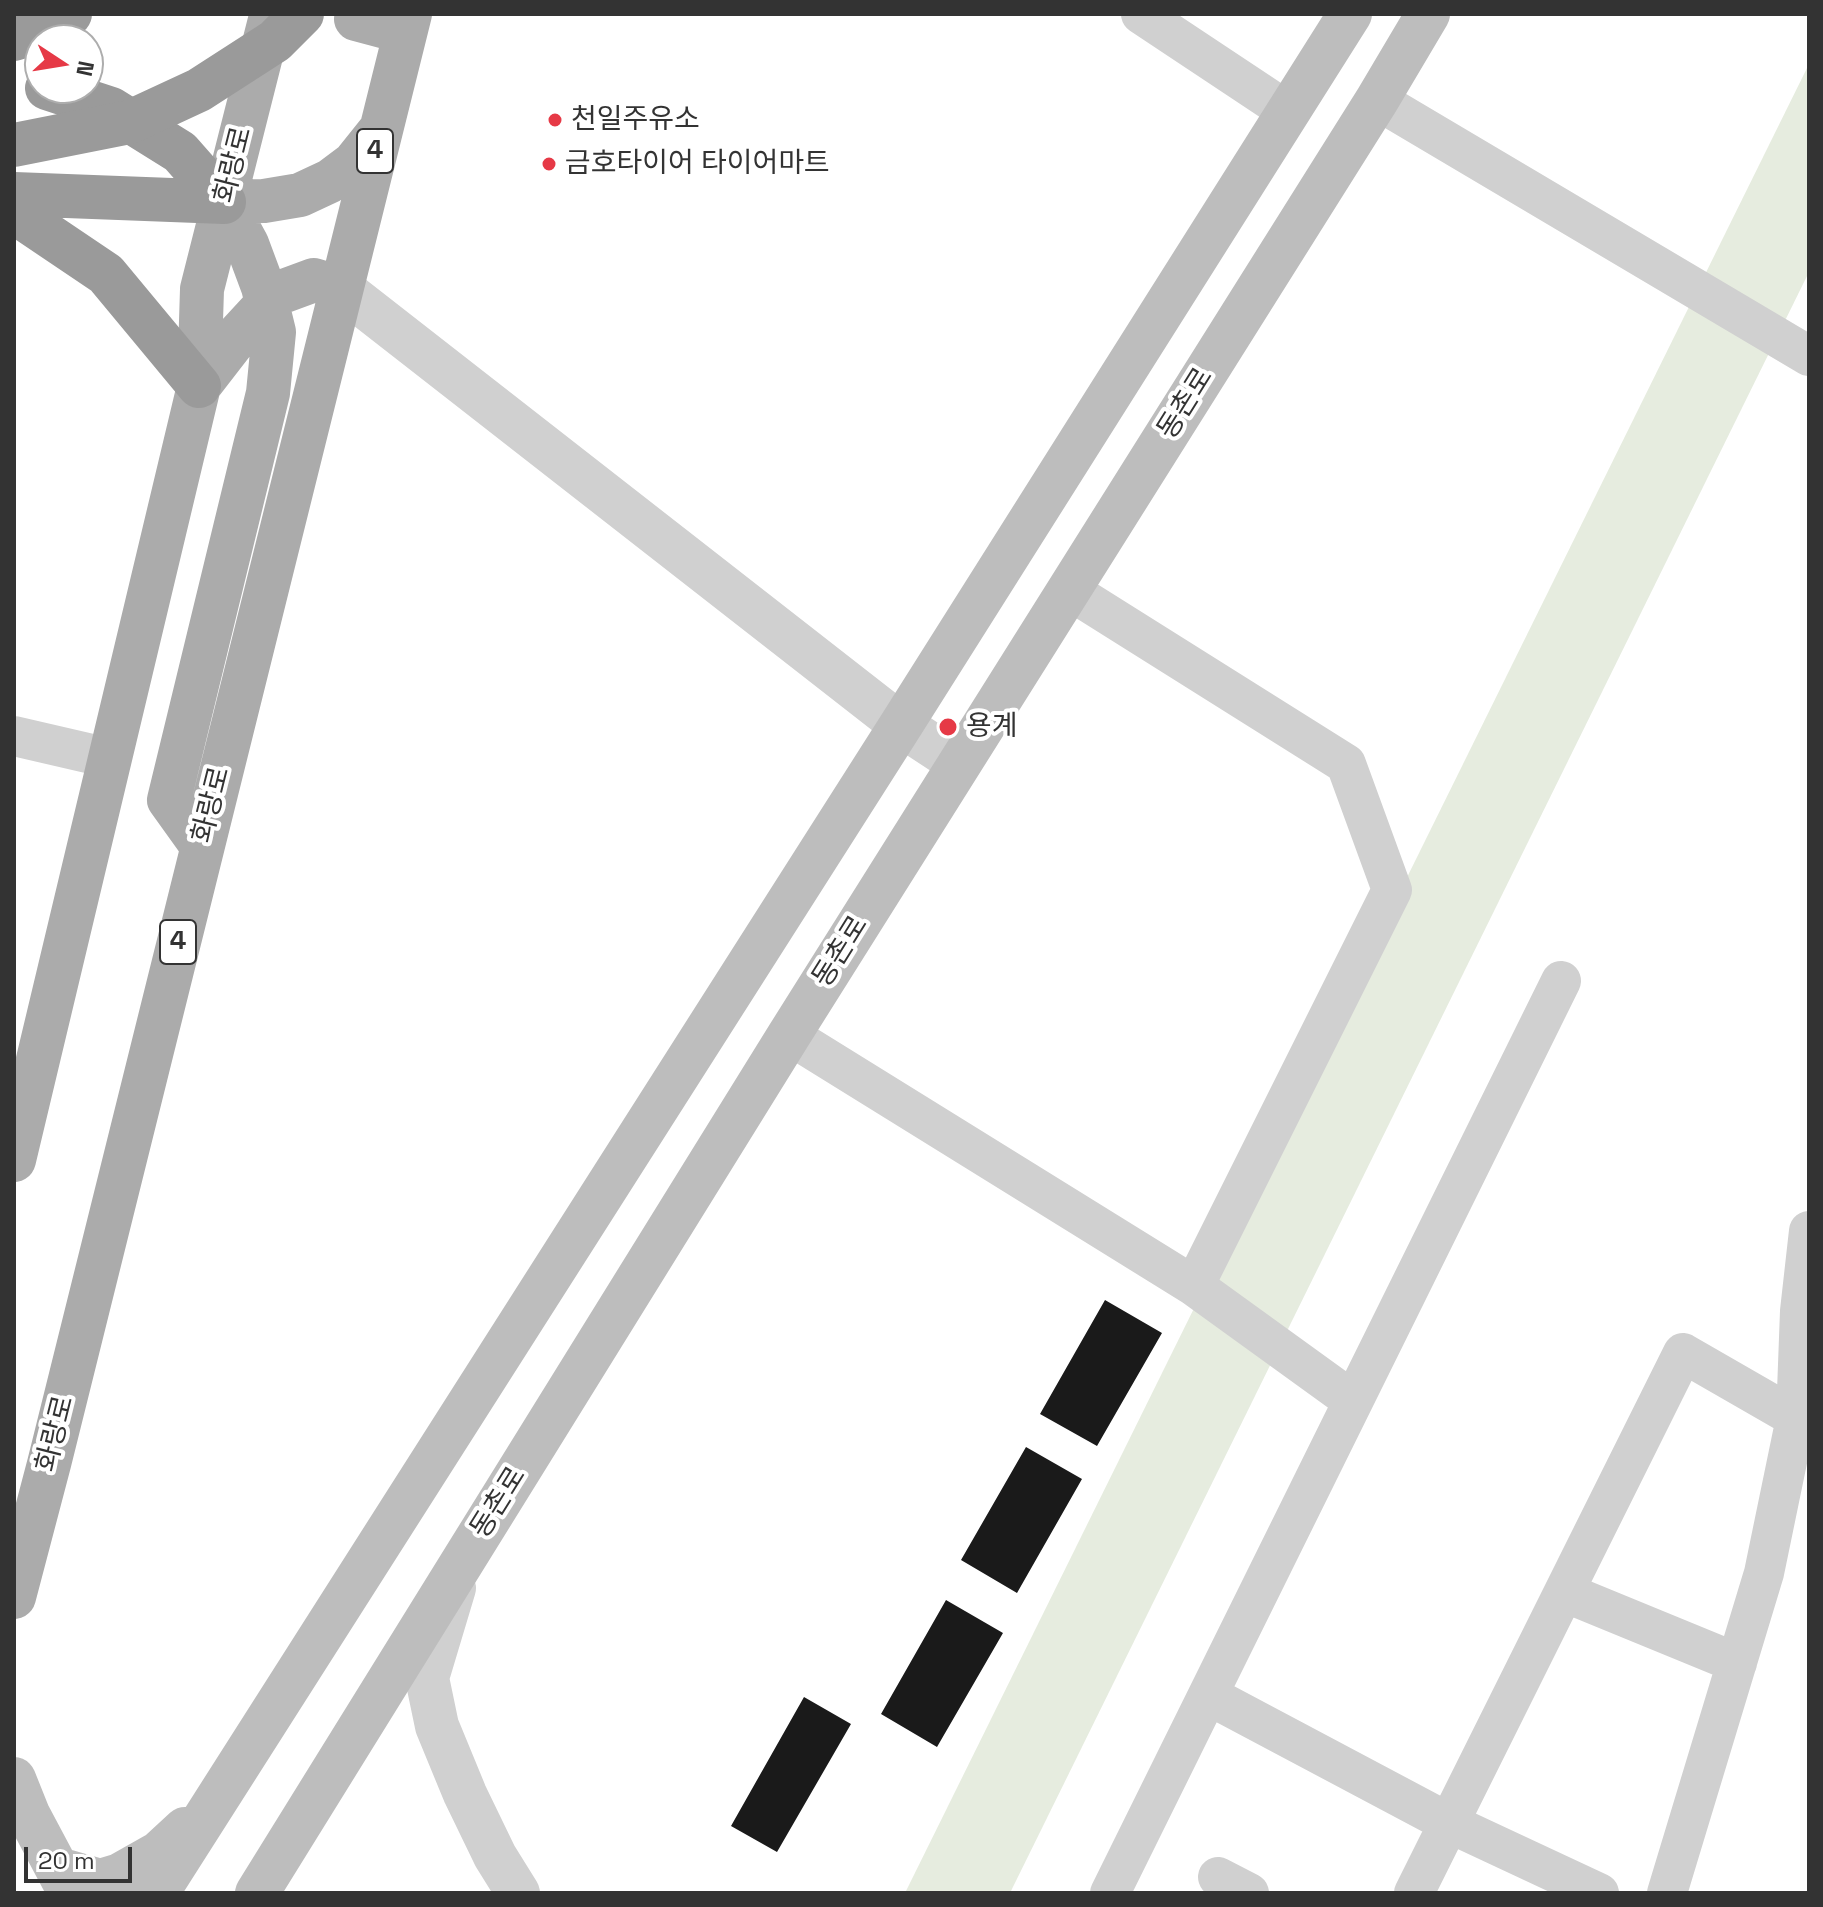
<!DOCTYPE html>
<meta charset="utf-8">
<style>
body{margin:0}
#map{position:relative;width:1823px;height:1907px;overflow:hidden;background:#fff;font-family:"Space Grotesk",sans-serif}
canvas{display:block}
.frame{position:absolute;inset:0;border:16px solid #333;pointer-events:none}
.north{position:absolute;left:24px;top:24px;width:80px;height:80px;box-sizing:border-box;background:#fff;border:2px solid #adadad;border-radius:50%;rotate:102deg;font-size:22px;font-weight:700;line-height:32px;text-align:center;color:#333}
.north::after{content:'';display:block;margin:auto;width:28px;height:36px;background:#e63946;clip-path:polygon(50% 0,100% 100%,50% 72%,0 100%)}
.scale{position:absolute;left:24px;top:1847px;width:108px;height:36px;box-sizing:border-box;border:4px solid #333;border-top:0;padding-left:10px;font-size:24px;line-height:28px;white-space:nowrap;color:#333;-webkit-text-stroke:6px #fff;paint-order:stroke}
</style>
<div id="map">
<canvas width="1823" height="1907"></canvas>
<div class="frame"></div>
<div class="north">N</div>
<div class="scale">20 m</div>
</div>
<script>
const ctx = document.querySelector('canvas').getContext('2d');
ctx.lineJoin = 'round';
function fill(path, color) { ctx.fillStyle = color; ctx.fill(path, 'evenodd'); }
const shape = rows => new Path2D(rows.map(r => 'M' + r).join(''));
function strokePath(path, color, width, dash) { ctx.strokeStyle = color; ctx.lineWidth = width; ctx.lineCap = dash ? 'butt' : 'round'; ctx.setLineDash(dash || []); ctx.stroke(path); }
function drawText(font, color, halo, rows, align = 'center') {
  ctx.font = font + ' "Space Grotesk","Noto Sans KR",sans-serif'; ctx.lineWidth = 8; ctx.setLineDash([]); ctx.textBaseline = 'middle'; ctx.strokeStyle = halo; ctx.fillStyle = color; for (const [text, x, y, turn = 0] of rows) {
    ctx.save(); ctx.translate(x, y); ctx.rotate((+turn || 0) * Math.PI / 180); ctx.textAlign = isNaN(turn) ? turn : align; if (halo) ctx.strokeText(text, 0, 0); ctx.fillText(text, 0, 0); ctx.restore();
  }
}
fill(shape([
 [1809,64,1809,272,1010,1893,905,1893]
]), '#e6ecdf');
fill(shape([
 [1105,1300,1162,1333,1097,1446,1040,1414],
 [1026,1447,1082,1479,1017,1593,961,1560],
 [946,1600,1003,1633,937,1747,881,1714],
 [804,1697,851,1724,777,1852,731,1826]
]), '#1a1a1a');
strokePath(shape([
 [1141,14,1287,111],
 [1377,100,1809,356],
 [1069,590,1346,764,1392,890,1194,1286],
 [14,736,109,758],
 [789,1035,1194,1286,1353,1401],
 [1564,1592,1737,1663],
 [1208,1695,1449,1823,1599,1893],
 [1218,1877,1249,1893],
 [1110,1893,1561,981],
 [1414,1893,1683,1353,1796,1418,1809,1420],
 [1667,1893,1764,1573,1796,1418,1800,1311,1809,1231]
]), '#d0d0d0', 40);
strokePath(shape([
 [341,288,901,725,959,763],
 [454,1588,427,1678,437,1726,465,1794,495,1856,518,1893]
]), '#d0d0d0', 44);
strokePath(shape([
 [14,1779,28,1814,70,1893],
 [58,1869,100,1881,120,1875,159,1853,185,1829],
 [157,1893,901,725,1350,14],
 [257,1893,789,1035,1377,100,1428,14]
]), '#bdbdbd', 44);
strokePath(shape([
 [357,14,356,19,386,27,409,18],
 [224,202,264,201,300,195,330,181,354,163,378,133],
 [199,386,240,333,276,294,314,280,341,288],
 [202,846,169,800,268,393,274,332,263,287,247,244,224,202],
 [14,1160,199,386,202,289,270,20],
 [14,1597,49,1464,410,14]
]), '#ababab', 44);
strokePath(shape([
 [14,39,24,36,70,14],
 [47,88,111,109,180,152,224,202],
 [14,194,224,202],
 [14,212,106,274,199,386]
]), '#9a9a9a', 44);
strokePath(shape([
 [14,145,130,122,199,90,275,41,302,14]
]), '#9a9a9a', 44);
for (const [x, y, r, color] of [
 [555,120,8,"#e63946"],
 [549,164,8,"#e63946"],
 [948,727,10,"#e63946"]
]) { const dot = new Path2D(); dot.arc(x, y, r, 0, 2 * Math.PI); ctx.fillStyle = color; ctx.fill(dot); strokePath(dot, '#fff', 3); }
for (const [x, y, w] of [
 [375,151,36],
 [178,942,36]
]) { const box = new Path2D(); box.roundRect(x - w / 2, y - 22, w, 44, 6); ctx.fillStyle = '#fff'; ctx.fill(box); strokePath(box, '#333', 2); }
drawText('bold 26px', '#333', null, [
 ["4",375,151],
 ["4",178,942]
]);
drawText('28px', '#333', '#fff', [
 ["천일주유소",571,120],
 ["금호타이어 타이어마트",565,164],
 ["용계",966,727]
], 'left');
drawText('28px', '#333', '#fff', [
 ["화랑로",234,165,-76],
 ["동촌로",1186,404,-58],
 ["화랑로",212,805,-76],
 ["동촌로",841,952,-58],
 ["화랑로",56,1434,-76],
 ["동촌로",499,1503,-58]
]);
</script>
